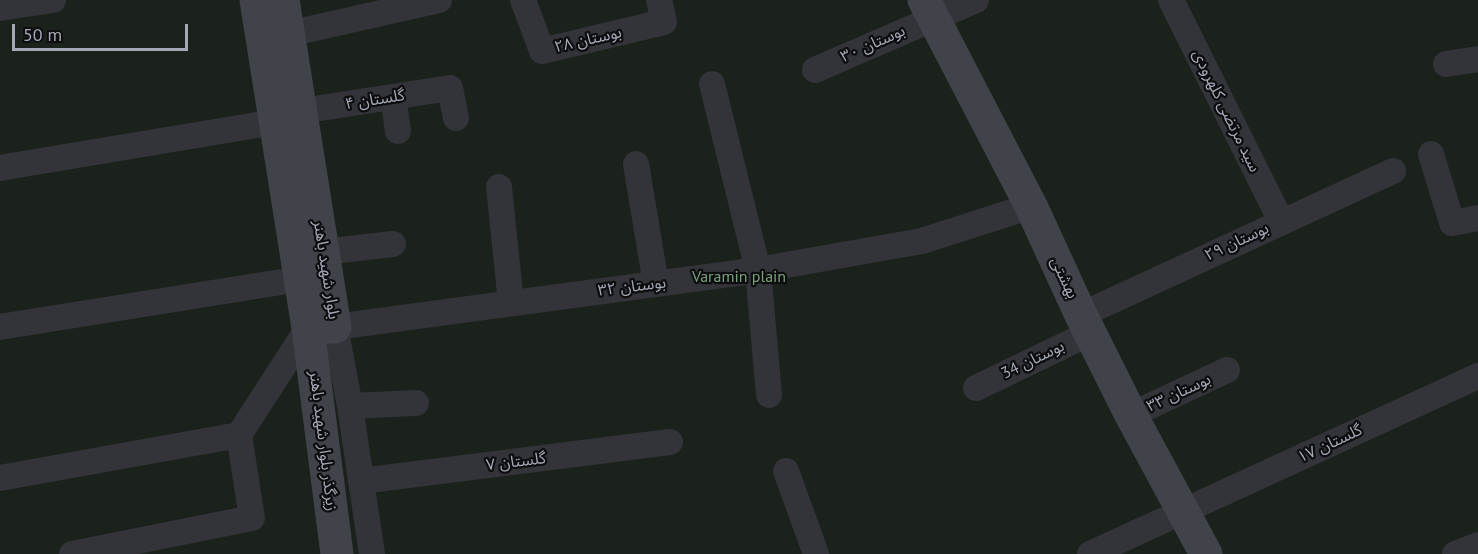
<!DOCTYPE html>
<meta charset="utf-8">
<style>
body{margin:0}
#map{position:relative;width:1478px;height:554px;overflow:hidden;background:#121214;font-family:"PT Sans",sans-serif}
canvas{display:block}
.scale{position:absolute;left:12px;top:24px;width:176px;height:27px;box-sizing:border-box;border:3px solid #a3a8b6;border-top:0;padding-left:8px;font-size:18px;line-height:21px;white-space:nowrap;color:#a3a8b6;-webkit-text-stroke:4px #0d0d0f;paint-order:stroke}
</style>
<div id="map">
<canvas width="1478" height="554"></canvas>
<div class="scale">50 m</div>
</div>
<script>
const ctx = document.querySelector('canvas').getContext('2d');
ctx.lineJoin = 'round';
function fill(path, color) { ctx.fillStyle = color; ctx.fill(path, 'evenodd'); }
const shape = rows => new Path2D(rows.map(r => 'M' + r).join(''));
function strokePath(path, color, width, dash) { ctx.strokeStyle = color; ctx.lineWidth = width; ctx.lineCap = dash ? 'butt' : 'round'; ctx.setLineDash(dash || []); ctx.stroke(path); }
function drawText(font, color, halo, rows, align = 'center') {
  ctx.font = font + ' "PT Sans","Noto Sans Arabic",sans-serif'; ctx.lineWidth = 4.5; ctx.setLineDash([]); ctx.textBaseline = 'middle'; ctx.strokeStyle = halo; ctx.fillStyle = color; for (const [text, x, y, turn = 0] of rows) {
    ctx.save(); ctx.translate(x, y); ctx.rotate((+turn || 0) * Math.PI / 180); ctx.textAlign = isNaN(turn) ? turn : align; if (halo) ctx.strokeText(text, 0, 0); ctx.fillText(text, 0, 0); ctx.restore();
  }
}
fill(shape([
 [0,0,1478,0,1478,554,0,554]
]), '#1a221b');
strokePath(shape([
 [523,0,542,51,664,22,659,0],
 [1171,0,1281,221],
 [0,8,53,0],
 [288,34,439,0],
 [1446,64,1478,59],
 [815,70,976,0],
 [712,84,758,270,769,395],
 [393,97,398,131],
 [301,111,450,88,456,118],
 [1431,154,1452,223,1478,218],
 [636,164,656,284],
 [0,168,275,122],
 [499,187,511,303],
 [323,252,393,244],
 [1081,315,1393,171],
 [0,327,300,279],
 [976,388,1090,333],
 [350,406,416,403],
 [1131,415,1227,370],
 [786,471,816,554],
 [0,478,239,435],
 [361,481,670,442],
 [72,554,252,518,239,435,308,328],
 [372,554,350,406,335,327,752,271,922,241,1031,206],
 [1090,554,1478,376],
 [1455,554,1478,545]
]), '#333439', 26);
strokePath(shape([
 [256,0,308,328,337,554],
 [283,0,335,327,308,328],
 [924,0,1031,206,1081,315,1131,415,1206,554]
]), '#41434a', 33);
drawText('16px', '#a3a8b6', '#0d0d0f', [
 ["بوستان ۲۸",588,40,-13],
 ["بوستان ۳۰",873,44,-24],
 ["گلستان ۴",375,100,-9],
 ["سید مرتضی کلهرودی",1226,111,64],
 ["بوستان ۲۹",1237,242,-25],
 ["بلوار شهید باهنر",326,270,81],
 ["بهشتی",1064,278,65],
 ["بوستان ۳۲",632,287,-7],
 ["بوستان 34",1033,360,-26],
 ["بوستان ۳۳",1179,393,-25],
 ["زیرگذر بلوار شهید باهنر",323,441,83],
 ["گلستان ۱۷",1330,444,-25],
 ["گلستان ۷",516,462,-7]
]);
drawText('16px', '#78a37b', '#0d0d0f', [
 ["Varamin plain",739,277]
]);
</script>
